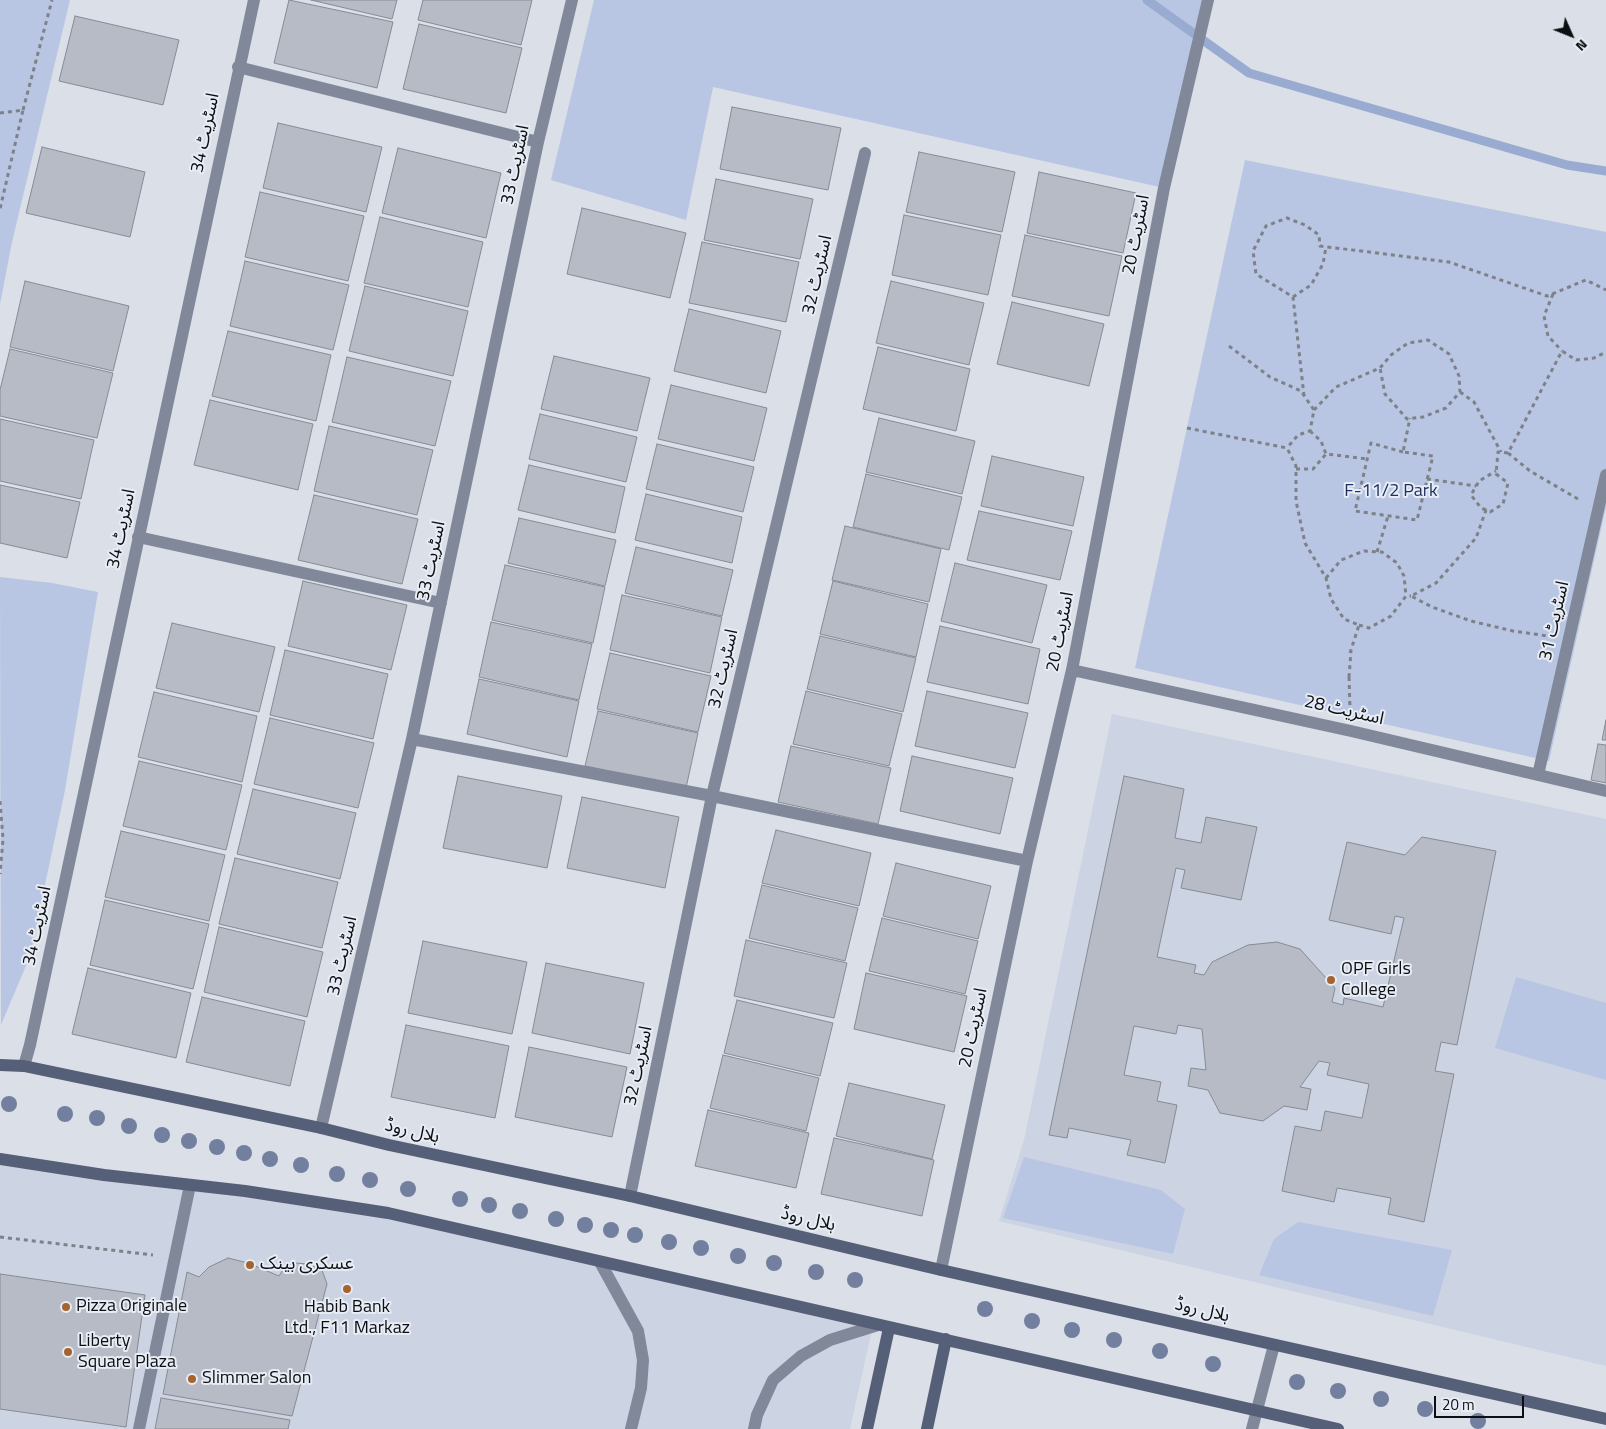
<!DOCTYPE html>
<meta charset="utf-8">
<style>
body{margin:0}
#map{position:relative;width:1606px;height:1429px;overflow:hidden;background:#dadfe8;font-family:"Titillium Web",sans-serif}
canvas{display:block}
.north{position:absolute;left:1546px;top:10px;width:50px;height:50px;-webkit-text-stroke:4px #e7ecf5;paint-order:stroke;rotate:134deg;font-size:14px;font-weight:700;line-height:20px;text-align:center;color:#0c0e11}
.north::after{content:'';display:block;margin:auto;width:18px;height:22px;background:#0c0e11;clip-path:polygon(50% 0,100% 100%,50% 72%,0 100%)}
.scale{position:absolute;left:1434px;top:1396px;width:90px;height:22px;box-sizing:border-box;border:2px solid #0c0e11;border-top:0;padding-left:6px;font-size:15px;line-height:18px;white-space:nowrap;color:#0c0e11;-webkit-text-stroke:4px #e7ecf5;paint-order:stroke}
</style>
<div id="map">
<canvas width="1606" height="1429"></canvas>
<div class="north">N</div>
<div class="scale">20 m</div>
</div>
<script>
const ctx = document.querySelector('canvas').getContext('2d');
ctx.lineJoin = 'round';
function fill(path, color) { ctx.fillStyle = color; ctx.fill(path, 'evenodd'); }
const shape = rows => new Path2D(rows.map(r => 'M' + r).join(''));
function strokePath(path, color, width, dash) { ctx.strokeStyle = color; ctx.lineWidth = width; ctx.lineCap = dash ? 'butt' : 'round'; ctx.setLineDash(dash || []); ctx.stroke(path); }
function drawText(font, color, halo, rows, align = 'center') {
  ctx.font = font + ' "Titillium Web","Noto Sans Arabic",sans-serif'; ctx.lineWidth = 4; ctx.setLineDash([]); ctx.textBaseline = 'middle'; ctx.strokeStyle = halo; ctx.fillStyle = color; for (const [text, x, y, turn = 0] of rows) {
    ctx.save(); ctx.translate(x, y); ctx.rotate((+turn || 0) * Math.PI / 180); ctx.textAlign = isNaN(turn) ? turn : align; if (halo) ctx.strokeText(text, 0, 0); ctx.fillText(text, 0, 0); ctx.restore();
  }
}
fill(shape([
 [1112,714,1606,819,1606,1366,999,1221,1024,1140],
 [0,1163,328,1206,446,1231,872,1329,850,1429,0,1429]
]), '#ccd3e3');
fill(shape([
 [0,0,70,0,12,242,0,304],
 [594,0,1205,0,1164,188,713,87,686,220,551,180],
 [1245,160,1606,232,1606,507,1549,761,1135,668],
 [0,577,52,583,98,592,65,790,30,956,1,1025],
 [1516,977,1606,1003,1606,1080,1495,1048],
 [1024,1157,1161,1190,1185,1209,1173,1254,1003,1218],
 [1298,1222,1452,1250,1433,1316,1259,1275,1274,1239]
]), '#b8c6e3');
strokePath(shape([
 [1147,0,1249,73,1567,165,1606,171]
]), '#99abd1', 9);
const building = shape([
 [289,0,393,22,377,88,274,63,289,0],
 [311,0,397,0,392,19,311,0],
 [423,0,532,0,521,45,418,20,423,0],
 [75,16,179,40,163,105,59,81,75,16],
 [419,24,522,48,506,113,403,89,419,24],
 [732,107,841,128,828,190,720,169,732,107],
 [278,123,382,147,366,212,263,188,278,123],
 [42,147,145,172,130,237,26,213,42,147],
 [398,148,501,173,486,238,382,213,398,148],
 [919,152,1015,172,1002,232,906,212,919,152],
 [1039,172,1136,193,1123,253,1027,233,1039,172],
 [716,179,813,199,800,259,704,240,716,179],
 [260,192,364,216,348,281,245,257,260,192],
 [582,208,686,233,670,298,567,274,582,208],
 [904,215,1001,235,988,295,892,275,904,215],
 [380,217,483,242,468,307,364,283,380,217],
 [1025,235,1122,256,1109,316,1012,296,1025,235],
 [702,242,799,262,786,322,689,303,702,242],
 [245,261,349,285,333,350,230,326,245,261],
 [25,281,129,306,113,371,10,347,25,281],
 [891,281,984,303,969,365,876,343,891,281],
 [365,286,468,311,453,376,349,351,365,286],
 [1012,302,1104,324,1089,386,997,364,1012,302],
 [689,309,781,331,766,393,674,371,689,309],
 [228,331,331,355,316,421,212,396,228,331],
 [878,347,970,369,956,431,863,409,878,347],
 [10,349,113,373,97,438,0,416,0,390,10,349],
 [554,356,650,378,637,431,541,409,554,356],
 [347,357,451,381,435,446,332,422,347,357],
 [671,385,767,408,754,461,658,439,671,385],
 [210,400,313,424,298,490,194,465,210,400],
 [540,414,637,437,626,482,529,459,540,414],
 [879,418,975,441,962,494,866,472,879,418],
 [0,419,94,440,81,499,0,481,0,419],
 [329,426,433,450,417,515,314,491,329,426],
 [657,444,754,467,743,512,646,489,657,444],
 [992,456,1084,477,1073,526,981,506,992,456],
 [529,465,625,487,615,533,518,510,529,465],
 [866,474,962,497,949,550,853,527,866,474],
 [0,485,80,502,67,558,0,543,0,485],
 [646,494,742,517,732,563,635,540,646,494],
 [314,495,418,519,402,584,298,560,314,495],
 [979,511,1072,531,1060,580,967,560,979,511],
 [519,518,616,540,605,586,508,563,519,518],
 [845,526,941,549,929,602,832,580,845,526],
 [636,547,733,570,722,616,625,593,636,547],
 [955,563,1047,585,1032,643,941,621,955,563],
 [505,565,605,587,593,643,492,620,505,565],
 [303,581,407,605,391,670,288,646,303,581],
 [833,581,928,604,916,657,820,634,833,581],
 [622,595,722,617,710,673,610,650,622,595],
 [491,622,592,644,579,700,479,677,491,622],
 [172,623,275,647,259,712,156,688,172,623],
 [940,626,1040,649,1028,704,927,682,940,626],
 [820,636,916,658,903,712,807,689,820,636],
 [285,650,388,674,373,739,270,715,285,650],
 [610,653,711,676,698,732,597,709,610,653],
 [479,679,579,701,567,757,467,734,479,679],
 [806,691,902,714,889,766,793,744,806,691],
 [927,691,1028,713,1015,768,915,746,927,691],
 [154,692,257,716,242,782,138,757,154,692],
 [598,711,698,733,686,788,585,766,598,711],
 [270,718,374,743,358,808,254,784,270,718],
 [1606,720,1606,740,1602,740,1606,720],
 [1598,744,1606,745,1606,783,1591,780,1598,744],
 [791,746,891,768,878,824,778,802,791,746],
 [912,756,1013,778,1000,834,900,811,912,756],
 [139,761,242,785,226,850,123,826,139,761],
 [458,776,562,796,547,868,443,848,458,776],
 [1124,776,1184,789,1175,838,1201,843,1206,817,1257,827,1241,900,1181,888,1185,870,1176,868,1157,957,1196,965,1194,973,1204,975,1212,962,1248,945,1277,942,1300,949,1335,988,1332,1002,1343,1005,1344,998,1383,1007,1404,918,1395,916,1391,934,1329,920,1347,842,1405,855,1422,837,1496,851,1457,1045,1441,1042,1435,1071,1454,1074,1424,1222,1388,1214,1391,1198,1337,1188,1334,1202,1282,1191,1295,1126,1321,1131,1325,1111,1362,1118,1369,1084,1327,1075,1330,1063,1319,1061,1300,1087,1311,1089,1307,1110,1284,1106,1263,1121,1220,1113,1208,1090,1188,1086,1191,1068,1206,1070,1202,1029,1178,1025,1176,1034,1134,1026,1124,1075,1161,1082,1157,1101,1177,1105,1165,1163,1127,1155,1131,1140,1069,1128,1067,1138,1049,1135,1124,776],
 [253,789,356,813,340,879,237,854,253,789],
 [582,797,679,817,665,888,567,868,582,797],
 [776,830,871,853,859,906,762,883,776,830],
 [121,831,225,855,209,921,105,897,121,831],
 [235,858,338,882,322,948,219,924,235,858],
 [896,863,991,886,978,939,883,916,896,863],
 [762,885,858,908,845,961,749,938,762,885],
 [105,900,209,924,193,989,90,965,105,900],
 [882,918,978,941,965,994,869,971,882,918],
 [219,927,323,952,307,1017,204,992,219,927],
 [746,940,847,963,834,1018,734,996,746,940],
 [423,941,527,962,512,1034,408,1013,423,941],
 [546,963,644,983,630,1054,532,1033,546,963],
 [88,968,191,993,176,1058,72,1034,88,968],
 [866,973,967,996,954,1052,854,1029,866,973],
 [202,997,305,1021,290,1086,186,1062,202,997],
 [737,1000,833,1023,820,1076,724,1053,737,1000],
 [406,1025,509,1046,495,1118,391,1097,406,1025],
 [529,1047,627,1067,612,1137,515,1117,529,1047],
 [723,1055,819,1078,806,1131,710,1108,723,1055],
 [849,1083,945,1105,932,1159,836,1136,849,1083],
 [708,1110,809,1133,796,1188,695,1166,708,1110],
 [834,1138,934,1160,922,1216,821,1194,834,1138],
 [228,1258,248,1263,279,1276,284,1268,295,1263,308,1264,322,1270,327,1284,292,1416,163,1394,187,1272,199,1277,209,1267,228,1258],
 [0,1274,145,1295,126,1427,0,1409,0,1274],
 [161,1398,290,1420,288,1429,155,1429,161,1398]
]);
fill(building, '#b7bbc5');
strokePath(building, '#878b93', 1);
strokePath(shape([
 [23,110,52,0],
 [0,113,23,110,0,209],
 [1553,294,1544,316,1548,336,1562,351],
 [1293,297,1311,285,1323,264,1326,247],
 [1229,346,1270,377,1301,391,1314,410,1310,431,1298,435,1287,448],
 [1460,392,1474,402,1501,452],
 [1304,396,1293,297,1256,274,1253,251,1266,226,1287,218,1305,225,1319,235,1320,246,1449,262,1547,296,1586,280,1606,290],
 [1314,410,1336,387,1380,368,1391,355,1408,343,1428,340,1449,354,1459,376,1460,392,1446,408,1423,417,1407,419,1385,394,1380,368],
 [1187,428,1287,448,1296,466,1296,501,1305,543,1326,578,1331,599,1344,619,1359,625,1350,653],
 [1310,431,1321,441,1326,454,1368,459],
 [1403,452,1371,443,1355,511,1417,520,1433,456,1403,452,1410,418],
 [1508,453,1498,452,1496,474,1508,483,1503,504,1490,512,1486,510,1476,538,1436,583,1411,596,1432,607,1471,621,1513,631,1548,636],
 [1296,469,1313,469,1326,454],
 [1427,479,1476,486],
 [1578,499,1530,471,1508,453,1562,351,1576,360,1594,358,1606,352],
 [1486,510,1481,508,1471,495,1479,481,1496,471],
 [1377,552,1388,516],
 [1326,578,1341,560,1364,551,1382,552,1397,563,1404,576,1406,596],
 [1359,625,1369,628,1391,616,1406,596,1411,596],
 [1349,677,1350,709],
 [1349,677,1351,651],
 [0,801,3,839,0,874],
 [0,1237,153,1255]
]), '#7e8288', 3, [4, 4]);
strokePath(shape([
 [600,1262,638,1331,643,1360,641,1388,631,1429],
 [139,1429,190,1185],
 [754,1429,757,1415,773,1380,801,1356,830,1340,878,1325]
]), '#818899', 12);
strokePath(shape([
 [238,67,538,142],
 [138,537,441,603],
 [1072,670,1351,731,1606,791],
 [412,739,712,796,1027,861],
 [1538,775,1606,475],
 [24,1066,30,1045,254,0],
 [321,1128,412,739,538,142,572,0],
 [630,1196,712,796,865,153],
 [941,1270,1027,861,1072,670,1164,188,1208,0],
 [1252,1429,1274,1345]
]), '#818899', 12);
strokePath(shape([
 [0,1065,24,1066,321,1128,389,1145,630,1196,941,1270,1606,1419],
 [0,1159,104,1175,245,1191,388,1213,1338,1429],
 [867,1429,889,1328],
 [927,1429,946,1339]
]), '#555f77', 12);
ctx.fillStyle = '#737f9e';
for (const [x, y] of [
 [9,1104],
 [65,1114],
 [97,1118],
 [129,1126],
 [162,1135],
 [189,1141],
 [217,1147],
 [244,1153],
 [270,1159],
 [301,1165],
 [337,1174],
 [370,1180],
 [408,1189],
 [460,1199],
 [489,1205],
 [520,1211],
 [556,1219],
 [585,1225],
 [611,1230],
 [635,1235],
 [669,1242],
 [701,1248],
 [738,1256],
 [774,1263],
 [816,1272],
 [855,1280],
 [985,1309],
 [1032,1321],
 [1072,1330],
 [1114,1340],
 [1160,1351],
 [1213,1364],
 [1297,1382],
 [1338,1391],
 [1381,1399],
 [1425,1409],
 [1478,1421]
]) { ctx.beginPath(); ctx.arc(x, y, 8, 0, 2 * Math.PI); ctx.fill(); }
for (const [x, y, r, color] of [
 [1331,980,5,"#a56330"],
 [250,1265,5,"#a56330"],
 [347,1289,5,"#a56330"],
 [66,1307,5,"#a56330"],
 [68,1352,5,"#a56330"],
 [192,1379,5,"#a56330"]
]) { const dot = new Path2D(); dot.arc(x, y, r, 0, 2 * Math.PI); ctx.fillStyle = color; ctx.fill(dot); strokePath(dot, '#e7ecf5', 2); }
drawText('18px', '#0c0e11', '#e7ecf5', [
 ["اسٹریٹ 34",206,133,-78],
 ["اسٹریٹ 33",516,165,-78],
 ["اسٹریٹ 20",1137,235,-79],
 ["اسٹریٹ 32",818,275,-77],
 ["اسٹریٹ 34",122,529,-78],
 ["اسٹریٹ 33",432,561,-78],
 ["اسٹریٹ 31",1555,621,-77],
 ["اسٹریٹ 20",1061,632,-79],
 ["اسٹریٹ 32",724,669,-77],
 ["اسٹریٹ 28",1344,711,13],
 ["اسٹریٹ 34",38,926,-78],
 ["اسٹریٹ 33",343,956,-77],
 ["اسٹریٹ 20",974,1028,-78],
 ["اسٹریٹ 32",639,1066,-78],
 ["ہلال روڈ",412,1132,13],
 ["ہلال روڈ",808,1220,13],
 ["ہلال روڈ",1202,1311,13]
]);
drawText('18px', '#1e3162', '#e7ecf5', [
 ["F-11/2 Park",1391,492]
]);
drawText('18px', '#0c0e11', '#e7ecf5', [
 ["OPF Girls",1341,970],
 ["College",1341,991],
 ["عسکری بینک",260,1265],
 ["Pizza Originale",76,1307],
 ["Habib Bank",347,1308,"center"],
 ["Ltd., F11 Markaz",347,1329,"center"],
 ["Liberty",78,1342],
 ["Square Plaza",78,1363],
 ["Slimmer Salon",202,1379]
], 'left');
</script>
